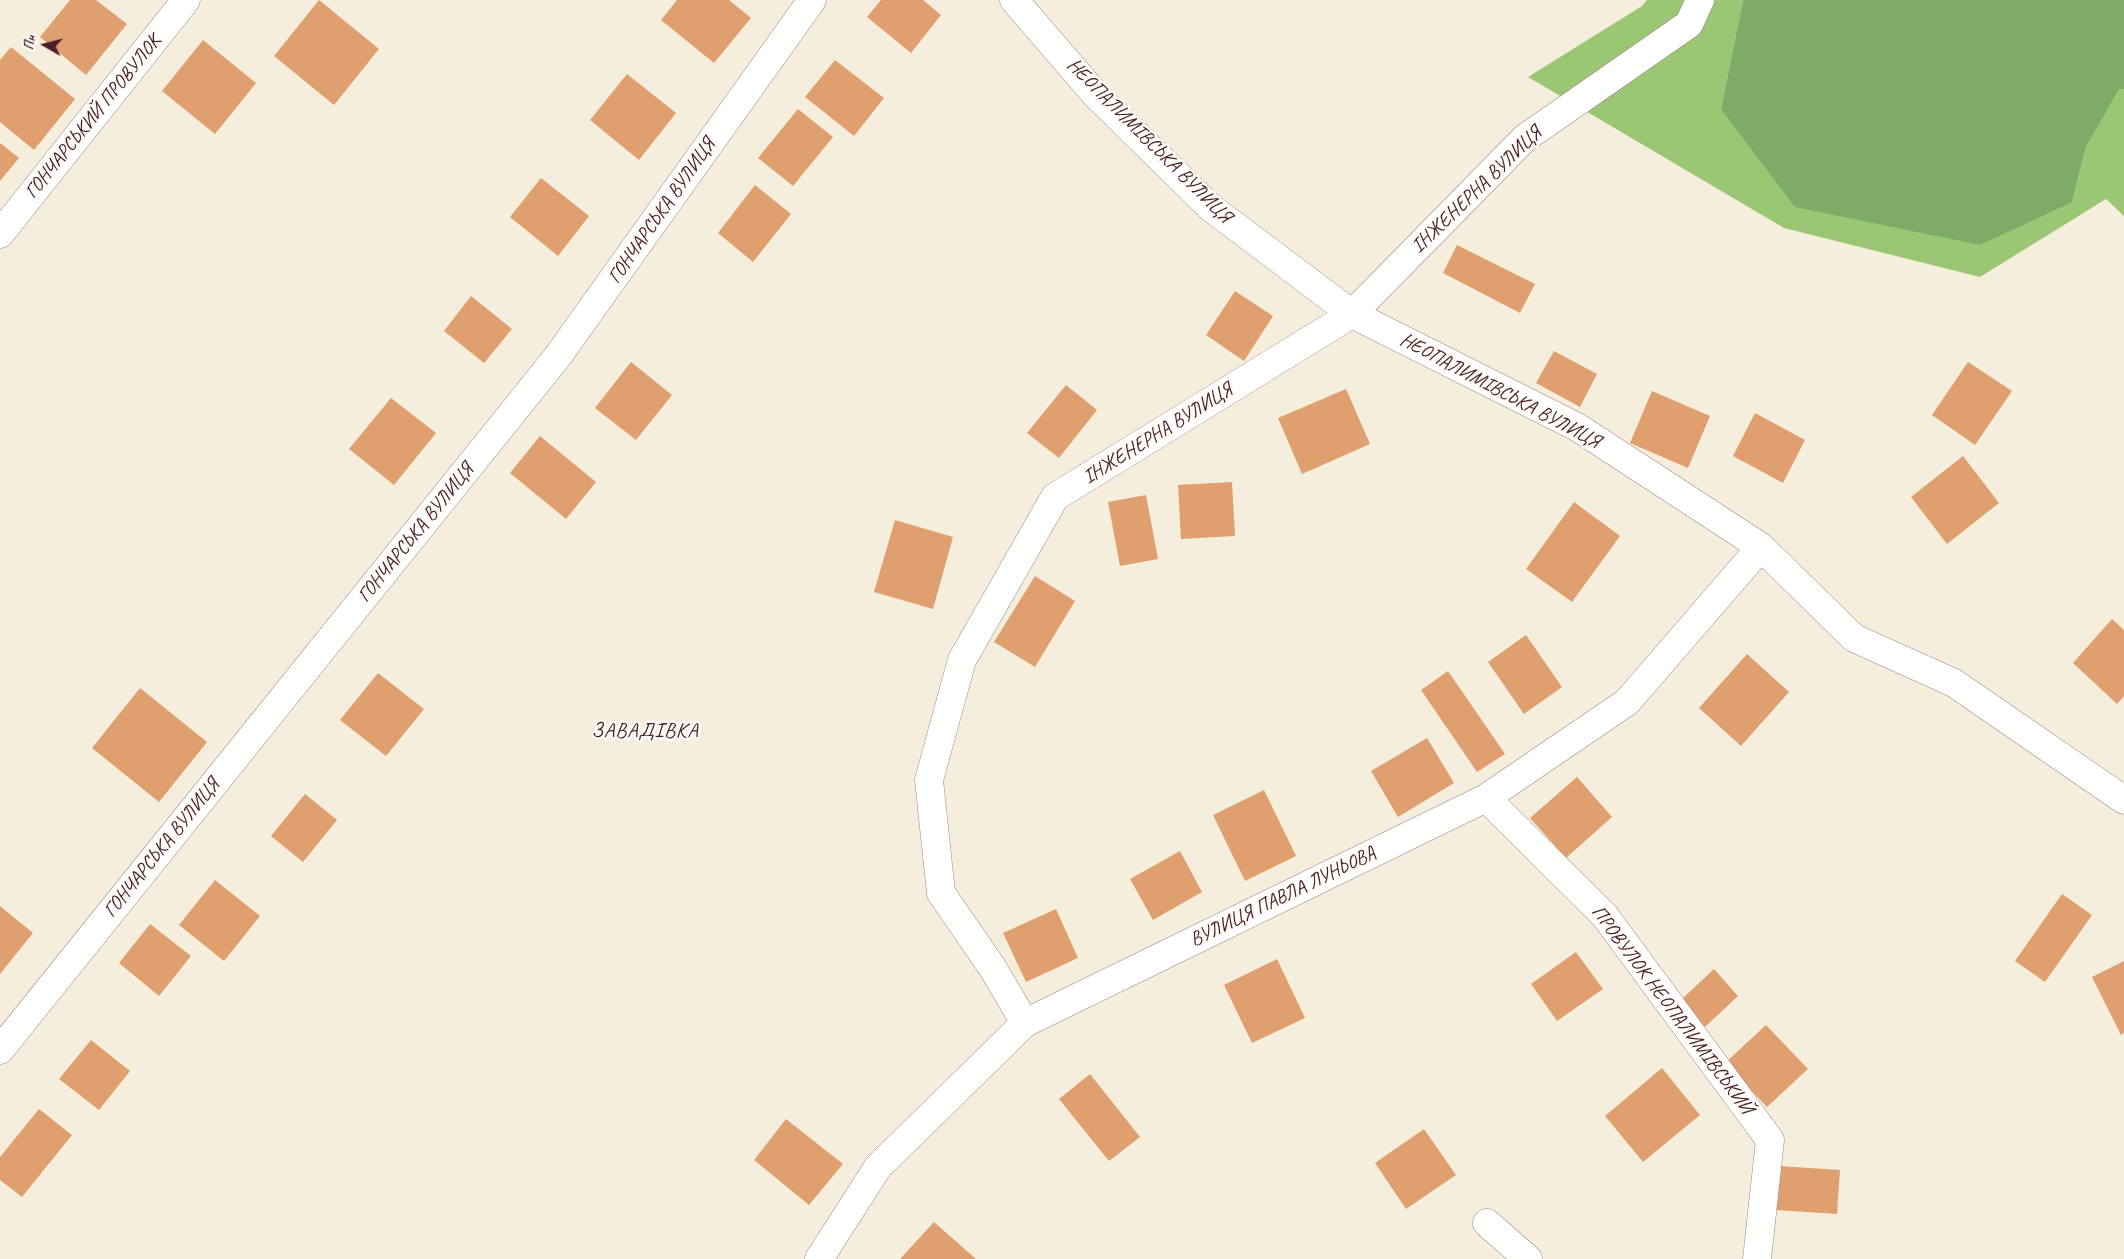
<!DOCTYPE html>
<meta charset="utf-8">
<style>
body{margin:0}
#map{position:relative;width:2124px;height:1259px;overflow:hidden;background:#f6eedc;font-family:Caveat,sans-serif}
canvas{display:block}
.north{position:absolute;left:20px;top:20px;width:50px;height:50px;-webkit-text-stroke:4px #fdfcf7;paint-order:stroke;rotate:278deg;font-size:14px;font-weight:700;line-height:20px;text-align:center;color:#4a1f2b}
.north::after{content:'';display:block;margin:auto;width:18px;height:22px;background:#4a1f2b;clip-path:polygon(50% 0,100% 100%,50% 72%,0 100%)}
</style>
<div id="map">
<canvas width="2124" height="1259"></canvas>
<div class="north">Пн</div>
</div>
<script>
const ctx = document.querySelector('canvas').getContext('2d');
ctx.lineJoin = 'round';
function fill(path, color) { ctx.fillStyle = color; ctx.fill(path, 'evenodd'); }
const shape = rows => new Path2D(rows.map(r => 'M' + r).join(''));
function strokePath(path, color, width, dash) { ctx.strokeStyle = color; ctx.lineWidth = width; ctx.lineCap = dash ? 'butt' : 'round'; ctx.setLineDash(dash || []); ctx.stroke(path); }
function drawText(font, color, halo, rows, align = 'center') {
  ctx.font = font + ' Caveat,sans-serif'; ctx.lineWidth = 5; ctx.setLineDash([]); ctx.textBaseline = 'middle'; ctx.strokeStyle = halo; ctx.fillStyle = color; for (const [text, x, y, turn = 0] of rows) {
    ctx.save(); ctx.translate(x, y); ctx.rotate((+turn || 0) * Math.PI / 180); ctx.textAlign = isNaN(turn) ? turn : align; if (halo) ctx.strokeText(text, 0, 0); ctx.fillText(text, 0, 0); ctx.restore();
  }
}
fill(shape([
 [1647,0,1743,0,1721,109,2072,202,2086,147,2119,88,2124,89,2124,216,2106,199,1980,277,1784,228,1528,77,1642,6]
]), '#9bc775');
fill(shape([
 [1743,0,2124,0,2124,89,2119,89,2086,147,2072,202,1980,245,1795,207,1721,109]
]), '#7cac66');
fill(shape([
 [70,0,96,0,127,24,86,75,40,37],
 [319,0,379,49,334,105,274,56],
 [677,0,729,0,751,18,714,63,661,20],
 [881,0,923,0,941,15,911,53,867,17],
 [203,40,256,83,215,134,162,91],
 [11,47,75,99,34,150,0,122,0,60],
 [835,60,884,98,854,136,805,97],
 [627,74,676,113,639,160,590,120],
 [798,109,833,137,793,186,758,158],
 [0,143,19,158,0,181],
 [541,178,589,216,558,256,510,217],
 [755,185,791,214,753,262,718,233],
 [1457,245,1535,284,1520,313,1443,273],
 [1235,291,1273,316,1244,361,1206,335],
 [471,296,512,329,484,363,444,331],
 [1554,351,1597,374,1580,407,1536,383],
 [631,362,672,395,636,440,595,408],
 [1968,362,2012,391,1975,445,1932,415],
 [1066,385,1097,410,1059,458,1027,433],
 [1346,389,1370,444,1302,474,1278,418],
 [1652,391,1710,416,1688,468,1630,443],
 [391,398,436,433,394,485,349,449],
 [1755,413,1805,440,1783,483,1733,456],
 [540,436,596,482,566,519,510,473],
 [1963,456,1999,503,1947,544,1911,497],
 [1232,482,1235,536,1181,539,1178,485],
 [1146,495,1158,559,1120,566,1108,502],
 [1574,502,1620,536,1572,602,1526,569],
 [895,520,953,537,933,609,874,592],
 [1035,576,1075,601,1035,667,994,642],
 [2112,619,2124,630,2124,696,2117,704,2073,663],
 [1526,635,1562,687,1524,714,1488,662],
 [1747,654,1789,692,1741,746,1699,708],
 [1448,671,1505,754,1477,772,1421,690],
 [378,673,424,709,386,756,340,720],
 [140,688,207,742,159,802,92,748],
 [1427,738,1454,783,1398,817,1371,771],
 [1577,777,1612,817,1566,858,1530,818],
 [1264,790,1296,856,1245,881,1213,815],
 [305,794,337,820,303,862,271,836],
 [1180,851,1202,892,1153,920,1130,879],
 [215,880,260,916,224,961,179,925],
 [2062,894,2092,915,2045,982,2015,961],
 [0,906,33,933,0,974],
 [1056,909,1078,958,1026,982,1003,933],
 [150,924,191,956,159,996,119,963],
 [1576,952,1603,989,1557,1021,1531,984],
 [1277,959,1305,1018,1252,1043,1224,985],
 [2124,961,2124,1033,2121,1035,2092,977],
 [1714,969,1738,996,1705,1027,1681,1000],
 [1766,1025,1808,1069,1767,1107,1725,1063],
 [91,1040,130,1071,99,1110,59,1079],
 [1662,1068,1700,1115,1643,1162,1605,1116],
 [1090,1074,1140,1137,1109,1161,1059,1099],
 [39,1109,72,1135,22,1197,0,1180,0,1157],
 [786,1119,843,1164,809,1205,754,1160],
 [1424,1129,1456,1175,1406,1209,1375,1163],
 [1779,1166,1840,1170,1837,1214,1776,1210],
 [934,1222,976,1259,900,1259]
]), '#e09f6e');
const minor = shape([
 [1014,0,1096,95,1210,207,1352,314,1577,427,1761,547,1854,638,1954,683,2124,800],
 [0,234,186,0],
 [1486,798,1605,916,1770,1140,1757,1259],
 [1025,1023,992,967,941,893,929,780,962,660,1055,497,1352,314,1525,138,1689,24,1700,0],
 [0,1050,558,356,812,0],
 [1487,1223,1528,1259],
 [819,1259,878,1167,1025,1023,1486,798,1627,702,1761,547]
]);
strokePath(minor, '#a08684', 29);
strokePath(minor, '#fff', 28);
drawText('20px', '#4a1f2b', '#fdfcf7', [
 ["ГОНЧАРСЬКИЙ ПРОВУЛОК",93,117,-51],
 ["НЕОПАЛИМІВСЬКА ВУЛИЦЯ",1149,141,45],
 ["ІНЖЕНЕРНА ВУЛИЦЯ",1477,190,-44],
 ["ГОНЧАРСЬКА ВУЛИЦЯ",662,211,-55],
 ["НЕОПАЛИМІВСЬКА ВУЛИЦЯ",1500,391,28],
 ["ІНЖЕНЕРНА ВУЛИЦЯ",1158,434,-32],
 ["ГОНЧАРСЬКА ВУЛИЦЯ",416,533,-51],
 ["ГОНЧАРСЬКА ВУЛИЦЯ",162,848,-51],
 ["ВУЛИЦЯ ПАВЛА ЛУНЬОВА",1283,897,-26],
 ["ПРОВУЛОК НЕОПАЛИМІВСЬКИЙ",1672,1010,53]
]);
ctx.letterSpacing = '1px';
drawText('21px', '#4a1f2b', '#fdfcf7', [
 ["ЗАВАДІВКА",645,731]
]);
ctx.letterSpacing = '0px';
</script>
